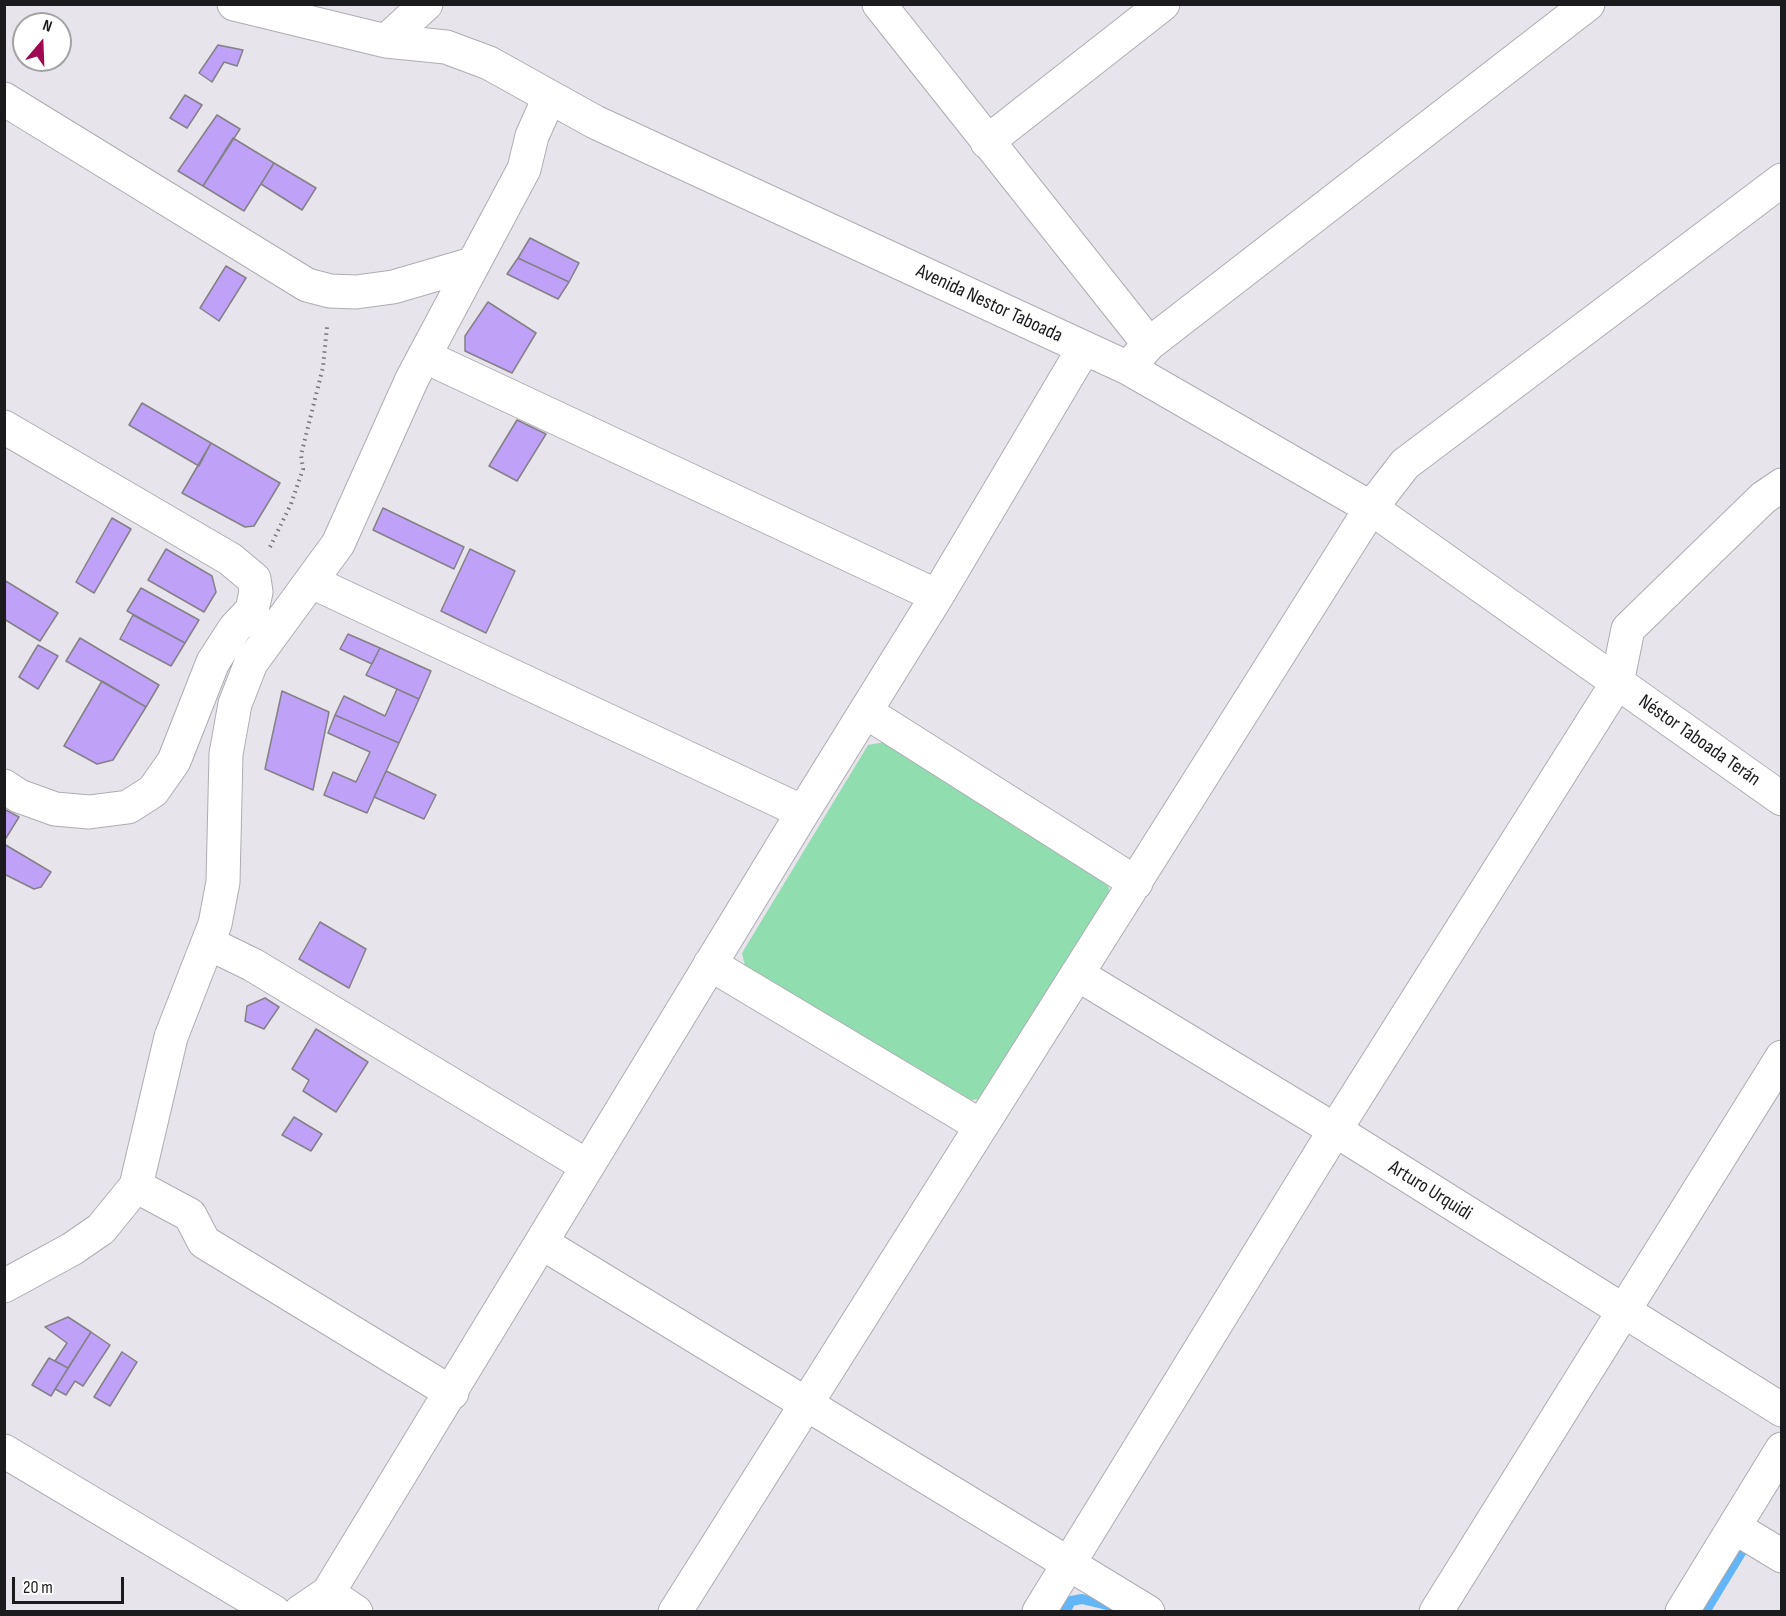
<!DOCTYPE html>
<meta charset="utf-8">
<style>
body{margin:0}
#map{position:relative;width:1786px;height:1616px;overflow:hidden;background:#e7e5eb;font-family:"Sofia Sans Condensed",sans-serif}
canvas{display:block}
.frame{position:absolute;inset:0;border:6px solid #1b1a1c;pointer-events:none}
.north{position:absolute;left:12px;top:12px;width:60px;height:60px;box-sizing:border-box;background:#fff;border:2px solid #a4a3a4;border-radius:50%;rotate:19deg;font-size:16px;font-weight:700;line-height:24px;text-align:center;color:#1b1a1c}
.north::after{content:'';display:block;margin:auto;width:21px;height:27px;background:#9e0952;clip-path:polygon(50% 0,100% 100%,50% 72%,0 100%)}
.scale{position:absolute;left:12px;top:1577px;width:112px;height:27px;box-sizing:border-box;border:3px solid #1b1a1c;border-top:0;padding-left:8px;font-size:18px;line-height:21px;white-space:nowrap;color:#1b1a1c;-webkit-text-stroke:4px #fff;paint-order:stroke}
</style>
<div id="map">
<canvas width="1786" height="1616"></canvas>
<div class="frame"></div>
<div class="north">N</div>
<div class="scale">20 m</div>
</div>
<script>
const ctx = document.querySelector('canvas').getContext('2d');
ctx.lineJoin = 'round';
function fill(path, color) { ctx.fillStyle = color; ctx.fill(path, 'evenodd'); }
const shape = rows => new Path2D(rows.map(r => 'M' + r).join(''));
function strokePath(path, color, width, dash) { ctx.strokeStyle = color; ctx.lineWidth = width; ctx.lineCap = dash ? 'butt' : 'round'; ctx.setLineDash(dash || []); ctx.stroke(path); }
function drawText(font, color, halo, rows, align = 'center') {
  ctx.font = font + ' "Sofia Sans Condensed",sans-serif'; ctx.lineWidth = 4.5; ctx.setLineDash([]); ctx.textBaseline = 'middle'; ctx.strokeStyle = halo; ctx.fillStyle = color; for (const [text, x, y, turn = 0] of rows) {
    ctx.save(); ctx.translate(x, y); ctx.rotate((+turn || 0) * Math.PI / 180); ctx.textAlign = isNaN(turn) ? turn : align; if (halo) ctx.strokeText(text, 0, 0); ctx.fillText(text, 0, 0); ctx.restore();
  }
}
fill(shape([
 [884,742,1106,877,1110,893,982,1099,971,1100,745,966,742,953,868,745]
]), '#90deaf');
strokePath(shape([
 [1065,1612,1071,1601,1082,1599,1115,1607],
 [1705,1612,1742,1551,1752,1543]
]), '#62b5f7', 10);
const building = shape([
 [218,45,243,50,237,66,224,62,212,82,199,73,218,45],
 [185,95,202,105,187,128,170,118,185,95],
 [217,115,240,129,203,186,178,171,217,115],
 [233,138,274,163,244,211,203,186,233,138],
 [274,163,316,188,302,210,261,184,274,163],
 [530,238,579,263,569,282,518,258,530,238],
 [518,258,569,282,558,299,507,274,518,258],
 [226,266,246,278,219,321,200,308,226,266],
 [488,302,536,333,512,373,465,351,465,336,488,302],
 [142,403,211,443,199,466,129,425,142,403],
 [517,420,546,434,517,481,489,466,517,420],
 [211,443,280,483,254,526,245,527,182,493,211,443],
 [383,508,464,547,454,569,373,530,383,508],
 [112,518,131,529,94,593,76,582,112,518],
 [166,549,212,576,216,592,204,612,148,580,166,549],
 [470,549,515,571,486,633,441,611,470,549],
 [4,580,58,613,40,641,4,619,4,580],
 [141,588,199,620,185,643,127,611,141,588],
 [133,615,185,643,171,666,120,639,133,615],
 [348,634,380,648,372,664,340,649,348,634],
 [80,638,159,685,146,707,66,661,80,638],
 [38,645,58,656,38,689,19,677,38,645],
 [380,648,431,671,419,699,366,675,380,648],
 [102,681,146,707,113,760,97,764,64,746,102,681],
 [397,689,419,699,399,743,335,715,344,696,385,716,397,689],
 [282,691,329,712,313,790,265,769,282,691],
 [335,715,399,743,367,813,324,795,333,772,356,782,370,752,328,733,335,715],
 [386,771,436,795,424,819,374,797,386,771],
 [4,809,19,817,6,838,4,837,4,809],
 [4,844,51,872,41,887,34,889,4,874,4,844],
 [320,922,366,949,349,988,299,959,320,922],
 [265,998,279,1007,264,1029,245,1021,247,1006,265,998],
 [316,1029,368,1062,336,1112,303,1091,309,1080,292,1069,316,1029],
 [294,1117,322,1134,311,1151,282,1135,294,1117],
 [68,1317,91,1332,68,1368,55,1361,67,1343,45,1327,68,1317],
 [91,1332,110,1345,83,1386,75,1381,66,1395,55,1389,91,1332],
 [122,1352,137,1362,110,1406,94,1397,122,1352],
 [49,1358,68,1368,51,1396,32,1385,49,1358]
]);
fill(building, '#bfa1f8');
strokePath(building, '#838187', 1.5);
const minor = shape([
 [234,4,386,41,446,47,489,63,595,122,1128,368,1371,508,1782,799],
 [879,4,1149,344],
 [386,41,426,4],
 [4,99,307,285,330,291,356,292,393,287,472,264],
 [987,142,1163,4],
 [424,356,937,596],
 [1128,368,1149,344,1588,4],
 [4,427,230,559,254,579,256,592,252,610,235,628,213,662,174,761,153,791,128,807,89,812,55,809,19,796,4,786],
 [312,582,803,812],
 [866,712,1136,883],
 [208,943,253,965,587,1166],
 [710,964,981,1126],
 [1077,974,1335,1130,1782,1410],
 [136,1186,190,1215,204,1242,452,1393],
 [542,1243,1148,1612],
 [4,1286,72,1249,101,1229,136,1186,171,1037,215,924,223,882,226,754,235,704,251,663,338,544,412,379,524,169,532,136,549,98],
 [4,1451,274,1612],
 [1734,1527,1782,1556],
 [328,1593,356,1612],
 [300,1612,328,1593,803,812,937,596,1084,348],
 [675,1612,1371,508,1405,464,1782,180],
 [1039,1612,1335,1130,1617,683,1628,629,1763,498,1782,485],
 [1436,1612,1782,1057],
 [1682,1612,1782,1449]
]);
strokePath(minor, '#aeacb2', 35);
strokePath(shape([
 [270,547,291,504,303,469,301,455,323,367,327,327]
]), '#78767a', 4, [1.5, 4.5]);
strokePath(minor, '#fff', 33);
drawText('20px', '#1b1a1c', '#fff', [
 ["Avenida Nestor Taboada",989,304,25],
 ["Néstor Taboada Terán",1699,741,35],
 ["Arturo Urquidi",1430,1191,32]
]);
</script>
